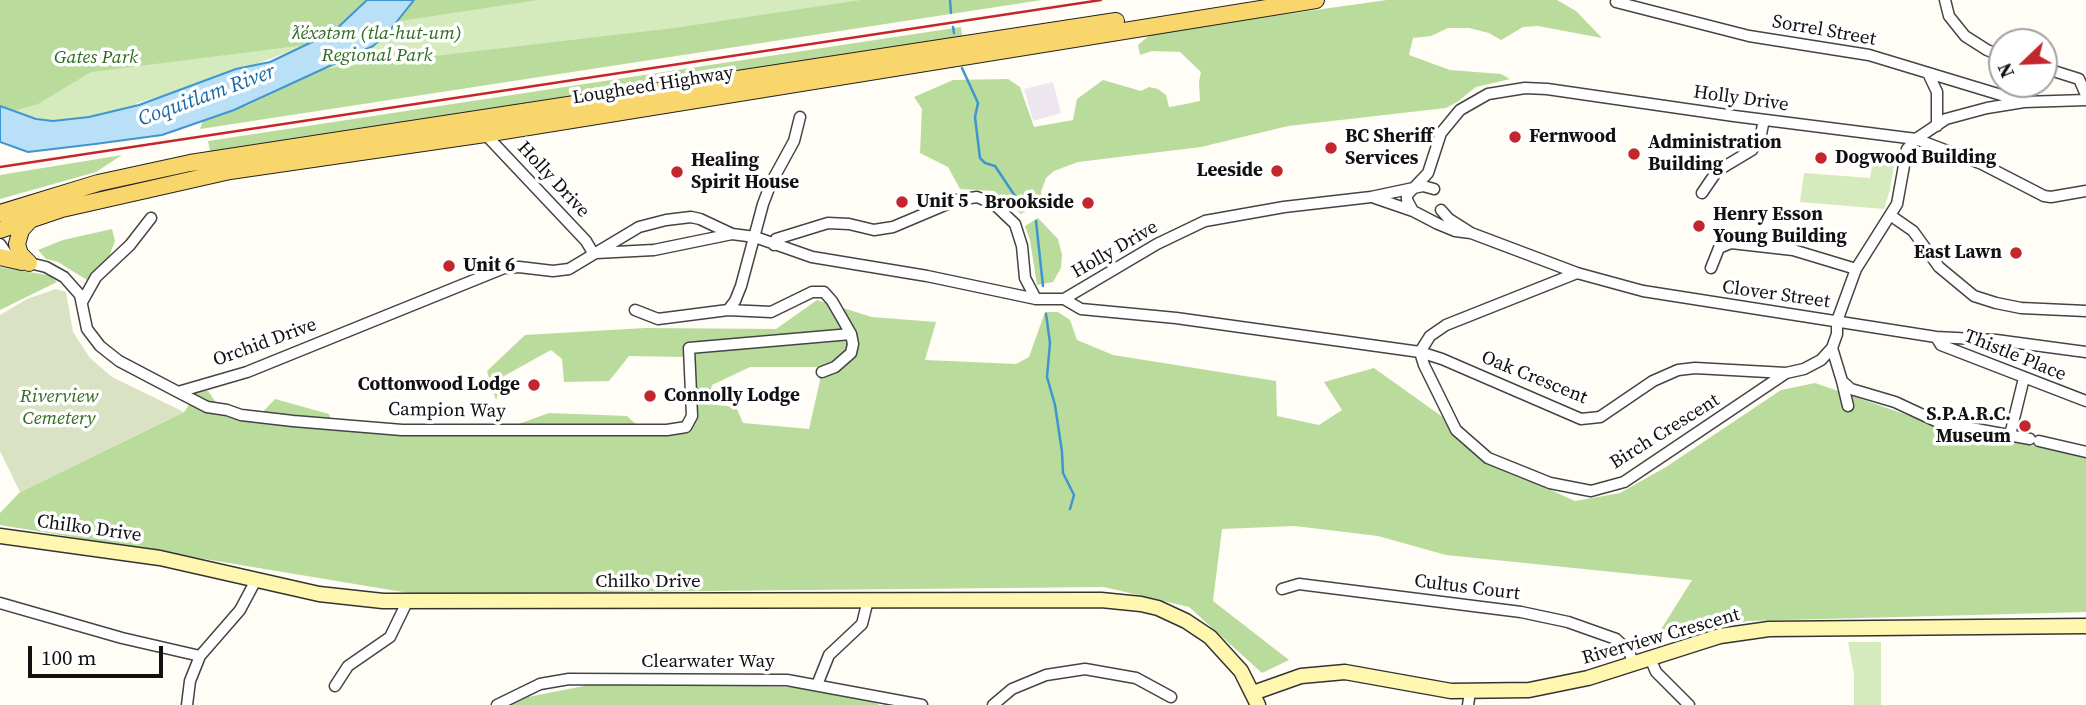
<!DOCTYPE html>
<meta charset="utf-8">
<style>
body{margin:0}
#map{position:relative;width:2086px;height:705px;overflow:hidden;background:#fffdf5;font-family:"Source Serif 4",serif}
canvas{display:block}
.north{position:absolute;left:1988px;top:28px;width:70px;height:70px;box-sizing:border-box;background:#fff;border:2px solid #a0a0a0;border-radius:50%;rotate:247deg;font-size:19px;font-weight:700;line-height:28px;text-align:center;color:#111}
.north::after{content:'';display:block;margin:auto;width:24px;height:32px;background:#c4262e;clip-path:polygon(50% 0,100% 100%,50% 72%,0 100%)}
.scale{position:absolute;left:28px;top:646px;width:135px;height:32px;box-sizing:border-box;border:4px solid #111;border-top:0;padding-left:9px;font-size:21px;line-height:24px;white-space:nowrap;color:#111;-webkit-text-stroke:5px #fff;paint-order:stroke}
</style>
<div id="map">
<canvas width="2086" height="705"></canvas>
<div class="north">N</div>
<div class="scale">100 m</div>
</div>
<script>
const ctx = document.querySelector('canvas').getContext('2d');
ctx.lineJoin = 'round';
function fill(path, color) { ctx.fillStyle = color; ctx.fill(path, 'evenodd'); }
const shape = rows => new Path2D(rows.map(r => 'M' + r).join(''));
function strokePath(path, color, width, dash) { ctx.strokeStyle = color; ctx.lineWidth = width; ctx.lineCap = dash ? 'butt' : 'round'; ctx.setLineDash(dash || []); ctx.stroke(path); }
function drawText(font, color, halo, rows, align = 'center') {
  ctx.font = font + ' "Source Serif 4",serif'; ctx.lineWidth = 7; ctx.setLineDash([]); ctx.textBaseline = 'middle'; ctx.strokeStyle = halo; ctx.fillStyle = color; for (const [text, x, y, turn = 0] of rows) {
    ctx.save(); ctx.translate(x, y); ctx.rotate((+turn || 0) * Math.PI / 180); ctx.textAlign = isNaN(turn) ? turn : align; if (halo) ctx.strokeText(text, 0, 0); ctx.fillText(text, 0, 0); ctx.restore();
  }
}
fill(shape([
 [1053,82,1061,113,1033,121,1024,89]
]), '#eee6ef');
fill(shape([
 [0,0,190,0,196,21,167,62,307,45,200,85,137,103,127,120,192,101,215,92,239,76,294,54,321,38,366,0,392,0,395,6,402,0,949,0,114,128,125,120,101,116,61,123,37,120,8,110,26,107,0,103],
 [1875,150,1896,153,1890,189,1884,209,1800,202,1804,173,1870,178],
 [1848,642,1881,642,1881,705,1854,705,1854,674]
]), '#d5ebbd');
fill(shape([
 [0,0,366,0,333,32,307,45,91,72,38,104,17,110,8,110,0,106],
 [414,0,538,0,393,22],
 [861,0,1042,0,200,129,206,112,247,106,324,69,674,28],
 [1387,0,1557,0,1576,11,1602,38,1538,26,1523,27,1501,40,1489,33,1469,28,1448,28,1431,36,1413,38,1409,55,1450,70,1501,74,1510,79,1476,87,1457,102,1446,108,1288,126,1201,147,1078,162,1054,171,1046,178,1041,192,1042,200,1021,214,994,191,960,189,948,167,920,153,922,109,914,97,953,80,1008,79,1020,87,1034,127,1073,120,1077,99,1103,80,1141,91,1149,87,1158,89,1166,95,1169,107,1181,105,1200,101,1199,82,1201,72,1180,52,1152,51,1140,55,1138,45,1152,33],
 [961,27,962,36,210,151,208,141],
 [122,155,96,172,0,199,0,175],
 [1038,218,1058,239,1062,255,1061,268,1053,282,1037,285,1030,240,1025,226],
 [112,229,115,241,107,262,87,280,58,262,46,259,38,250,63,240],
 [0,267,41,274,51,276,57,282,0,310],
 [817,300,872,317,936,322,925,360,1016,364,1029,357,1045,312,1058,312,1070,320,1077,340,1113,355,1276,381,1277,416,1319,425,1342,410,1324,382,1374,368,1444,418,1497,466,1575,501,1620,493,1666,467,1781,390,1815,383,1933,424,2086,457,2086,612,1747,621,1680,640,1660,631,1692,580,1446,555,1378,536,1295,526,1222,529,1213,601,1289,660,1262,673,1189,607,1104,587,415,594,0,525,0,513,20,492,184,412,191,402,194,390,208,391,222,411,260,415,275,399,329,414,335,430,510,427,549,413,627,416,640,428,685,430,696,409,685,357,629,356,609,381,564,382,562,359,551,350,504,376,496,400,487,371,525,335,645,328,776,329],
 [750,367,823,367,809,429,743,423,736,407,707,404,712,385],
 [706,684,815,688,874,701,879,705,512,705,528,697,589,685]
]), '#b9dc9c');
fill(shape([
 [56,289,66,292,73,332,90,358,112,377,184,412,20,492,0,451,0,315,27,299]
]), '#d9e3c4');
const water = shape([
 [367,0,414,0,387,34,373,46,234,110,162,135,95,144,28,152,0,142,0,106,36,119,53,121,89,117,139,105,236,69,270,62,333,32,367,0]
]);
fill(water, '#b9e0f7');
strokePath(water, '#3f96cf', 2);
strokePath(shape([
 [950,0,951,13],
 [953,27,954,33],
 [962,68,978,103,975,117,980,158,985,163,995,166,1015,196,1026,205],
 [1036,221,1043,286],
 [1046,314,1050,343,1047,377,1055,405,1062,452,1063,473,1074,495,1070,509]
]), '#3f96cf', 2.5);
const street = shape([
 [1617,0,1616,2,1749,36,1869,55,2021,101],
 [1945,0,1949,16,1965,36,1987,50,2002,56],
 [2044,68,2079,79,2086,95],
 [1928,73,1937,92,1937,126],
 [800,117,794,141,771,183,763,204,741,286,735,301,728,310,771,312,812,292,824,292,832,301,851,334,853,344,851,353,835,367,822,372],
 [485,134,586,241,593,253],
 [1702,193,1717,171,1752,150,1761,134,1764,120],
 [1375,198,1413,211],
 [1441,210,1449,219,1471,233,1577,273,1643,291,1936,337,1996,340,2086,352],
 [1890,215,1913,231,1939,267,1974,296,1996,303,2021,308,2086,311],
 [1471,233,1455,231,1438,224,1413,211,1407,200,1407,195,1428,173,1441,133,1460,110,1488,94,1525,88,1547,89,1734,116,1916,139,1946,119,1987,108,2024,102,2086,100],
 [0,244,7,254,17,260,46,267,64,277,80,295,87,329,100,346,119,361,178,392,247,372,504,268,519,267,553,271,569,269,639,227,666,220,691,217,700,219,732,234,755,237,812,257,927,276,1036,299,1064,299,1157,244,1205,221,1284,207,1371,197,1423,186,1434,189],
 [774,245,776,239,828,223,849,224,874,230,893,227,957,200,977,197,994,204,1015,224,1022,246,1025,278,1036,299],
 [596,253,654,250,732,234],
 [1711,268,1719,248,1731,243,1793,250,1856,269],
 [1577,273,1446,325,1430,336,1420,352,1424,365,1456,430,1488,458,1550,483,1591,491,1624,482,1786,373],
 [1064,299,1081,309,1176,318,1420,352,1442,359,1581,419,1600,417,1653,381,1678,370,1695,368,1786,373,1804,369,1821,360,1832,348,1837,334,1837,321,1856,269,1897,204,1907,149,1916,139,1982,164,2044,196,2051,197,2086,191],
 [82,302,96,277,130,245,151,218],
 [635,310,658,319,728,310],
 [1936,337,1941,345,2086,401],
 [1832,348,1842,381,1851,389,1895,402,1938,422,2030,439],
 [1842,381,1848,406],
 [178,392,207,407,227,410,241,415,293,421,402,430,667,430,686,427,692,416,689,348,851,334],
 [691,395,709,395],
 [2010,435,2024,378],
 [2039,441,2086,452],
 [1282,589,1299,584,1521,612,1568,622,1616,639,1629,651,1633,663],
 [0,603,122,638,200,656],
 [1650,658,1656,672,1689,705],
 [817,685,829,655,862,624,868,600],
 [335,686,348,666,390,637,407,602],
 [187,705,190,681,200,656,240,610,256,580],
 [497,705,540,684,569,679,787,680,922,705],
 [993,705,1012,689,1046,675,1085,669,1136,678,1171,697],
 [1468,705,1470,692]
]);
const secondary = shape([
 [0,536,160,558,319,594,383,601,1101,600,1141,604,1158,608,1186,621,1210,637,1241,671,1258,705],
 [1253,693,1301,676,1345,672,1451,691,1529,690,1588,678,1720,636,1769,629,2086,626]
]);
const primary = shape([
 [0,213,98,183,190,163,1116,21],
 [0,230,62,209,230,171,485,134,1316,0],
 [0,257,22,262],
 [29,263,20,254,17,244,21,230,31,219]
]);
strokePath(street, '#444', 13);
strokePath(secondary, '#333', 17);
strokePath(primary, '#222', 18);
strokePath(street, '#fff', 10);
strokePath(secondary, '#fff6b0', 14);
strokePath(primary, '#f9d66b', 16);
strokePath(shape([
 [0,167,1101,0]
]), '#c4262e', 2.5);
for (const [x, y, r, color] of [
 [1515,137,7,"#c4262e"],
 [1331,148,7,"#c4262e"],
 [1634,154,7,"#c4262e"],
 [1821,158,7,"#c4262e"],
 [1277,171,7,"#c4262e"],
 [677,172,7,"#c4262e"],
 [902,202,7,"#c4262e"],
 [1088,203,7,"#c4262e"],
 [1699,226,7,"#c4262e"],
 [2016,253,7,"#c4262e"],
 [449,266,7,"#c4262e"],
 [534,385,7,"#c4262e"],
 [650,396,7,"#c4262e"],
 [2025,426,7,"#c4262e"]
]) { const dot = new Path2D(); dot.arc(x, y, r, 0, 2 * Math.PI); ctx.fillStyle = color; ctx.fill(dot); strokePath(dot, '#fff', 2.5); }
drawText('19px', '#111', '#fff', [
 ["Sorrel Street",1824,31,10],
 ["Lougheed Highway",653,86,-9],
 ["Holly Drive",1741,99,8],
 ["Holly Drive",553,180,47],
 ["Holly Drive",1115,250,-30],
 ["Clover Street",1776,295,8],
 ["Orchid Drive",265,343,-20],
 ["Thistle Place",2015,356,22],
 ["Oak Crescent",1534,378,22],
 ["Campion Way",447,411,1],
 ["Birch Crescent",1665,432,-32],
 ["Chilko Drive",89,529,8],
 ["Chilko Drive",648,582],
 ["Cultus Court",1467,588,7],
 ["Riverview Crescent",1661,637,-16],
 ["Clearwater Way",708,662]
]);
drawText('italic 19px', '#2f6b1f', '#fff', [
 ["ƛ̓éxətəm (tla-hut-um)",377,34],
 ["Regional Park",377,56],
 ["Gates Park",96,58],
 ["Riverview",59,397],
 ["Cemetery",59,419]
]);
drawText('bold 19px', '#111', '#fff', [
 ["BC Sheriff",1345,137],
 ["Services",1345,159],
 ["Fernwood",1529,137],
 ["Administration",1648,143],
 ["Building",1648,165],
 ["Dogwood Building",1835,158],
 ["Healing",691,161],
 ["Spirit House",691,183],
 ["Leeside",1263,171,"right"],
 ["Unit 5",916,202],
 ["Brookside",1074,203,"right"],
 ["Henry Esson",1713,215],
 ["Young Building",1713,237],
 ["East Lawn",2002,253,"right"],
 ["Unit 6",463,266],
 ["Cottonwood Lodge",520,385,"right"],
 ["Connolly Lodge",664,396],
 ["S.P.A.R.C.",2011,415,"right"],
 ["Museum",2011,437,"right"]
], 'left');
drawText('italic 21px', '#1768a6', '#fff', [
 ["Coquitlam River",207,96,-20]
]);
</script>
